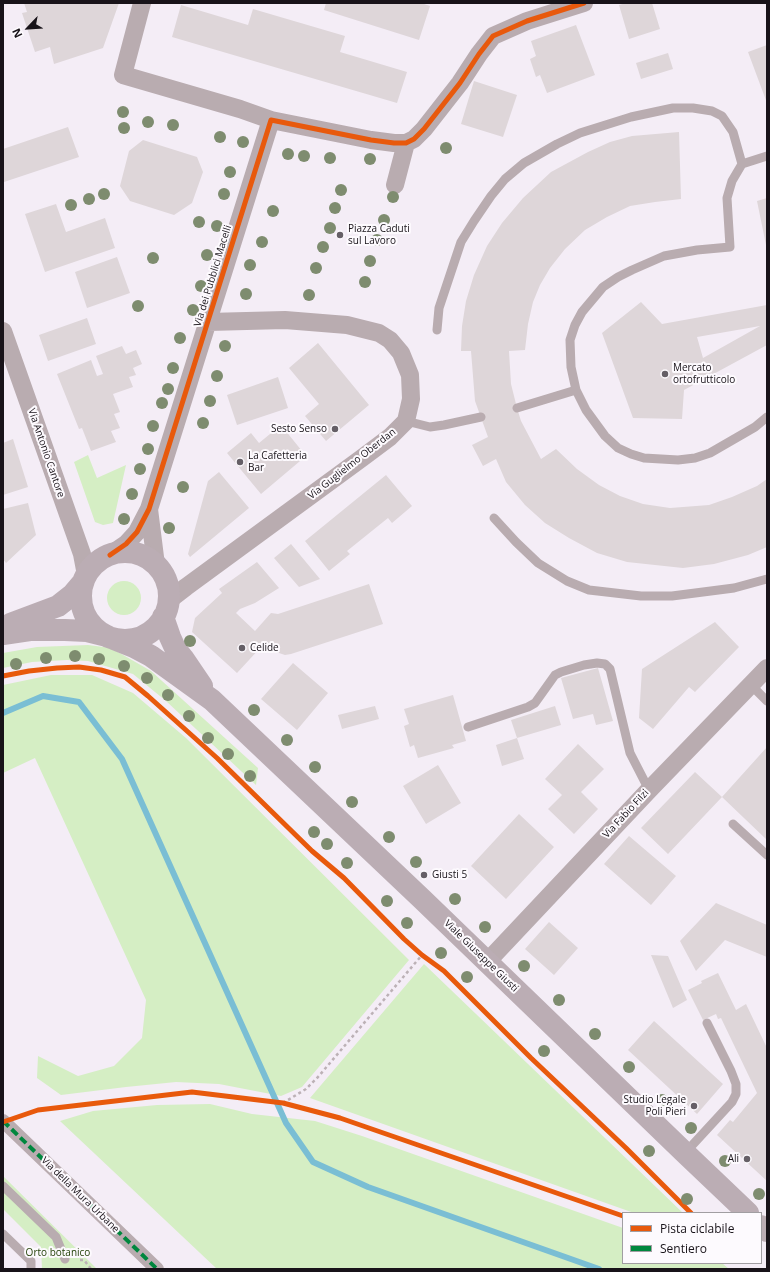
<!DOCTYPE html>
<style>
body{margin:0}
#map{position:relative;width:770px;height:1272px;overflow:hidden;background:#f4edf6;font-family:"Open Sans",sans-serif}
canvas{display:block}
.frame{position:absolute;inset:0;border:4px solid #181319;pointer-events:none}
.legend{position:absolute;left:622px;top:1212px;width:140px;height:52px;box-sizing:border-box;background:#fdfafe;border:1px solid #a19ea2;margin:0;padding:5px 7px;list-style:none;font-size:12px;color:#181319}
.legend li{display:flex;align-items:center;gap:8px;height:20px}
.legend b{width:20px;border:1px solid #a19ea2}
.north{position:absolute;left:8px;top:8px;width:40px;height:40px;-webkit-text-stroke:3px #fdfafe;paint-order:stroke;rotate:245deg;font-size:11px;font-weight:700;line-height:16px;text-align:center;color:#181319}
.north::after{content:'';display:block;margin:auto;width:14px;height:18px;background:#181319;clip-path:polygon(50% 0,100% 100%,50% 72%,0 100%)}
</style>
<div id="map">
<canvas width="770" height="1272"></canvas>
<div class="frame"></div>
<ul class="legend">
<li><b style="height:5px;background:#e8590c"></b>Pista ciclabile</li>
<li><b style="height:5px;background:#00873e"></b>Sentiero</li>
</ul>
<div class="north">N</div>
</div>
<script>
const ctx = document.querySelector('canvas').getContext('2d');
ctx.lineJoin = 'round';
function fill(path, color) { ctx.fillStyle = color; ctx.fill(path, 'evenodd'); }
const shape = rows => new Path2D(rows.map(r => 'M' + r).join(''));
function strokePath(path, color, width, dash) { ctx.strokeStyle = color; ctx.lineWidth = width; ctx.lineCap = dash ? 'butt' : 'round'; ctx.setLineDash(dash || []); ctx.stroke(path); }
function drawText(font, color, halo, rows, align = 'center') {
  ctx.font = font + ' "Open Sans",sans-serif'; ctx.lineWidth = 4; ctx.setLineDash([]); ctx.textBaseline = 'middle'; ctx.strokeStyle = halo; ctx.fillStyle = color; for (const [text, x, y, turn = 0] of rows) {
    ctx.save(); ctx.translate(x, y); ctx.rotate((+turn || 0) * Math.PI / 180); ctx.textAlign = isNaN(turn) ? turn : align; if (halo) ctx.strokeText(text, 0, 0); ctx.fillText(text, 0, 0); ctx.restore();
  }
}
fill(shape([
 [88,455,97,478,126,465,113,523,103,525,95,522,74,462],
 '107 598a17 17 0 1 1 34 0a17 17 0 1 1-34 0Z',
 [88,645,111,648,151,671,258,768,256,785,166,701,133,674,88,661,67,660,32,662,3,668,3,653,37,647],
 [51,675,92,675,133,693,186,738,409,960,302,1087,281,1096,219,1084,176,1082,126,1087,61,1095,37,1078,38,1056,78,1076,114,1066,142,1038,146,1000,35,758,3,773,3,685],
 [424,964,683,1213,634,1213,310,1098],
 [210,1104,252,1114,315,1121,362,1136,623,1228,623,1263,722,1263,729,1269,217,1269,60,1121,93,1111,157,1105],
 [3,1176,97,1269,42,1269,41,1247,3,1209]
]), '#d5eec4');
strokePath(shape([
 [3,713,43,696,79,702,122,759,286,1123,313,1162,368,1187,599,1269]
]), '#7abed4', 6);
fill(shape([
 [24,3,119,3,103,48,54,64,50,47,35,52,22,13,27,12],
 [326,3,421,3,430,6,419,40,324,10],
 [626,3,652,3,660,29,629,39,619,5],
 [181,5,248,25,253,9,345,36,340,52,407,72,397,103,172,37],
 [576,25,595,75,547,93,540,75,536,77,530,59,536,56,531,41],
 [767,45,767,103,748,52],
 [668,53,673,69,641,79,636,63],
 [474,81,517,95,503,137,461,124],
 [68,127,79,157,4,182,3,179,3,149],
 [679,132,681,199,655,202,630,206,607,217,585,230,565,249,550,268,540,285,533,302,528,324,525,350,509,351,511,384,517,408,521,421,541,459,556,449,577,469,599,485,620,496,643,504,670,508,709,505,732,497,757,486,767,479,767,547,748,555,714,564,683,568,627,562,597,553,569,538,545,523,525,505,506,482,496,459,483,466,472,445,488,437,475,401,471,351,461,351,462,326,466,301,474,275,487,246,502,223,523,198,551,172,588,152,610,142,632,136],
 [143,140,197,157,203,172,192,203,174,215,130,201,120,186,129,151],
 [767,198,767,245,766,245,757,201],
 [56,204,66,232,105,218,115,248,45,272,25,214],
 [117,257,130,293,87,308,75,272],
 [641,302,662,324,767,305,767,345,684,390,682,419,633,418,602,333],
 [760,326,703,358,697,337],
 [87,318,96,344,48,361,39,335],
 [318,343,369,405,326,441,305,416,319,404,289,368],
 [122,346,126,354,136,350,142,364,133,368,136,375,129,377,133,387,113,394,120,412,114,414,120,428,111,431,116,442,91,451,82,428,79,429,57,374,91,360,97,376,103,374,96,356],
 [278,377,288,408,237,425,227,395],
 [281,425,306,456,261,494,227,453,251,433,259,443],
 [13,439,28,487,3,495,3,443],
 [219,472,249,508,190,557,188,554,208,481],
 [386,475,412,506,392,523,388,518,347,551,350,554,329,571,305,541],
 [28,503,36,535,6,563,3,559,3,509],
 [291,544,320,579,299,587,274,558],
 [257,562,279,588,255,603,240,609,236,613,255,631,271,613,278,614,369,584,383,624,291,654,285,655,261,647,237,673,192,632,195,618,222,593,219,589],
 [715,622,739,647,695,692,689,687,653,729,639,718,642,669],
 [293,663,328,693,297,730,261,699],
 [598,668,613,721,596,725,593,714,573,719,561,678],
 [453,695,466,741,452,745,454,748,418,758,414,745,410,747,404,726,409,724,404,709],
 [375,706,379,719,342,729,338,715],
 [555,706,561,725,517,738,524,759,502,766,496,745,517,738,511,720],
 [578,744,604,769,581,792,598,809,574,834,548,809,562,795,545,779],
 [767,747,767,840,722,797],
 [438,765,461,803,426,824,403,786],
 [695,772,722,797,668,854,641,828],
 [519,814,554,847,506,899,471,866],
 [629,836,676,876,651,905,604,864],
 [716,903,767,925,767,957,725,940,696,971,680,941],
 [549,922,578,948,554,975,525,949],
 [651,955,668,956,687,1000,673,1008],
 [718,973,736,1010,746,1004,767,1048,767,1181,717,1135,730,1120,733,1122,757,1093,721,1018,718,1019,716,1014,703,1020,688,990,702,983,701,981],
 [654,1021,723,1084,697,1114,628,1050]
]), '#ded6d9');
strokePath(shape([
 [283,1103,306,1089,318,1077,422,955],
 [80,1260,84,1260,91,1269],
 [5,1269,6,1269]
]), '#bcb1b6', 2.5, [3, 3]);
strokePath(shape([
 [742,164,767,156],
 [437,330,439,308,461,242,474,221,491,196,505,179,524,163,557,144,580,133,631,117,673,108,693,108,712,111,722,116,733,132,742,164,732,181,727,198,730,247,697,250,664,256,632,270,618,277,603,287,582,312,575,325,570,340,571,367,576,390,517,408],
 [576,390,586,410,605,436,618,448,631,454,644,458,678,460,695,458,710,453,755,427,767,417],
 [406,421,430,427,444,425,481,417],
 [494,518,516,542,538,563,567,581,589,590,641,596,672,596,734,588,767,579],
 [751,685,767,701],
 [468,727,528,707,535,703,555,675,561,672,584,665,597,663,605,664,610,669,630,753,649,790],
 [733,824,767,855],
 [685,1153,732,1102,736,1094,736,1084,731,1071,707,1023],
 [3,1186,56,1237,65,1259],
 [3,1234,31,1261,31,1269]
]), '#b9acb0', 9);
strokePath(shape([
 [3,1121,157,1269]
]), '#b9acb0', 14);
strokePath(shape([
 [142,3,123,75,240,109,271,120],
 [395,185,406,143],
 [3,331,82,554,86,575],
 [149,509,156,565],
 [110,555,126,544,137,532,149,509,271,120,371,140,394,143,406,143,414,139,424,129,460,83,479,54,493,36,527,21,584,3],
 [167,605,173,597,186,587,362,458,390,437,406,421,411,399,410,375,401,353,390,340,379,333,347,325,285,320,208,322],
 [487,962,649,790,767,668]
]), '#b9acb0', 18);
strokePath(shape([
 '81 596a44 44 0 1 1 88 0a44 44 0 1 1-88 0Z',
 [163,617,170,637,175,648,183,658,202,686],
 [10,624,58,606,72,595,83,582],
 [3,634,30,630,65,630,87,631,107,636],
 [114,639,134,647,151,656,212,700,423,900,685,1153,748,1213],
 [761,1226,767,1231]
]), '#bbadb4', 22);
strokePath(shape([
 [3,1121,157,1269]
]), '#00873e', 4, [8, 4]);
strokePath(shape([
 [110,555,126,544,137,532,149,509,271,120,371,140,394,143,406,143,414,139,424,129,460,83,479,54,493,36,527,21,584,3],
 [3,676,29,671,57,668,79,667,101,670,125,677,148,696,217,758,312,851,344,878,404,939,422,955,444,971,531,1058,626,1148,691,1213],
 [3,1122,38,1110,192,1092,283,1103,340,1118,623,1216]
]), '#e8590c', 5);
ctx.fillStyle = '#7e8c6f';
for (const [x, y] of [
 [123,112],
 [148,122],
 [173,125],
 [124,128],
 [220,137],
 [243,142],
 [446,148],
 [288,154],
 [304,156],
 [330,158],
 [370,159],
 [230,172],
 [341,190],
 [104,194],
 [224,194],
 [393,197],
 [89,199],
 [71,205],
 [335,208],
 [273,211],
 [384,220],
 [199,222],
 [217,226],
 [330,228],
 [377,240],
 [262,242],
 [323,247],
 [207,255],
 [153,258],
 [370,261],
 [250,265],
 [316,268],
 [365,282],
 [201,286],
 [246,294],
 [309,295],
 [138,306],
 [193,310],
 [180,338],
 [225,346],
 [173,368],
 [217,376],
 [168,389],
 [210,401],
 [162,403],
 [203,423],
 [153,426],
 [148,449],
 [140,469],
 [183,487],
 [132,494],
 [124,519],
 [169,528],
 [190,641],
 [75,656],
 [46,658],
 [99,659],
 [16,664],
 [124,666],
 [147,678],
 [168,695],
 [254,710],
 [189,716],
 [208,738],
 [287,740],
 [228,754],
 [315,767],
 [250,776],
 [352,802],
 [314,832],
 [389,837],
 [327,844],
 [416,862],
 [347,863],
 [455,899],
 [387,901],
 [407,923],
 [485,927],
 [441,953],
 [524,966],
 [467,977],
 [559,1000],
 [595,1034],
 [544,1051],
 [629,1067],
 [662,1100],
 [691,1128],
 [649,1151],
 [725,1161],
 [759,1194],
 [687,1199]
]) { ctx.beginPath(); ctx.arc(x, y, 6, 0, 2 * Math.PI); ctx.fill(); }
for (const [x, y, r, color] of [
 [340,235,4,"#655f66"],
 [665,374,4,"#655f66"],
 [335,429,4,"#655f66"],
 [240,462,4,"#655f66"],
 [242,648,4,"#655f66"],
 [424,875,4,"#655f66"],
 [694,1106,4,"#655f66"],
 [747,1159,4,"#655f66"]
]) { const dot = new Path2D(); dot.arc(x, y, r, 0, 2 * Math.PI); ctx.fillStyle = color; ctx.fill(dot); strokePath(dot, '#fdfafe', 1.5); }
drawText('10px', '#181319', '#fdfafe', [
 ["Piazza Caduti",348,229],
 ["sul Lavoro",348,241],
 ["Mercato",673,368],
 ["ortofrutticolo",673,380],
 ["Sesto Senso",327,429,"right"],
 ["La Cafetteria",248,456],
 ["Bar",248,468],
 ["Celide",250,648],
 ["Giusti 5",432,875],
 ["Studio Legale",686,1100,"right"],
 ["Poli Pieri",686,1112,"right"],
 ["Ali",739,1159,"right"]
], 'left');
drawText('10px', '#181319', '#fdfafe', [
 ["Via dei Pubblici Macelli",213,276,-73],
 ["Via Antonio Cantore",46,453,71],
 ["Via Guglielmo Oberdan",352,464,-38],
 ["Via Fabio Filzi",626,814,-47],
 ["Viale Giuseppe Giusti",481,956,44],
 ["Via della Mura Urbane",80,1195,44]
]);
drawText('10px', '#1d3c00', '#fdfafe', [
 ["Orto botanico",58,1253]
]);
</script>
